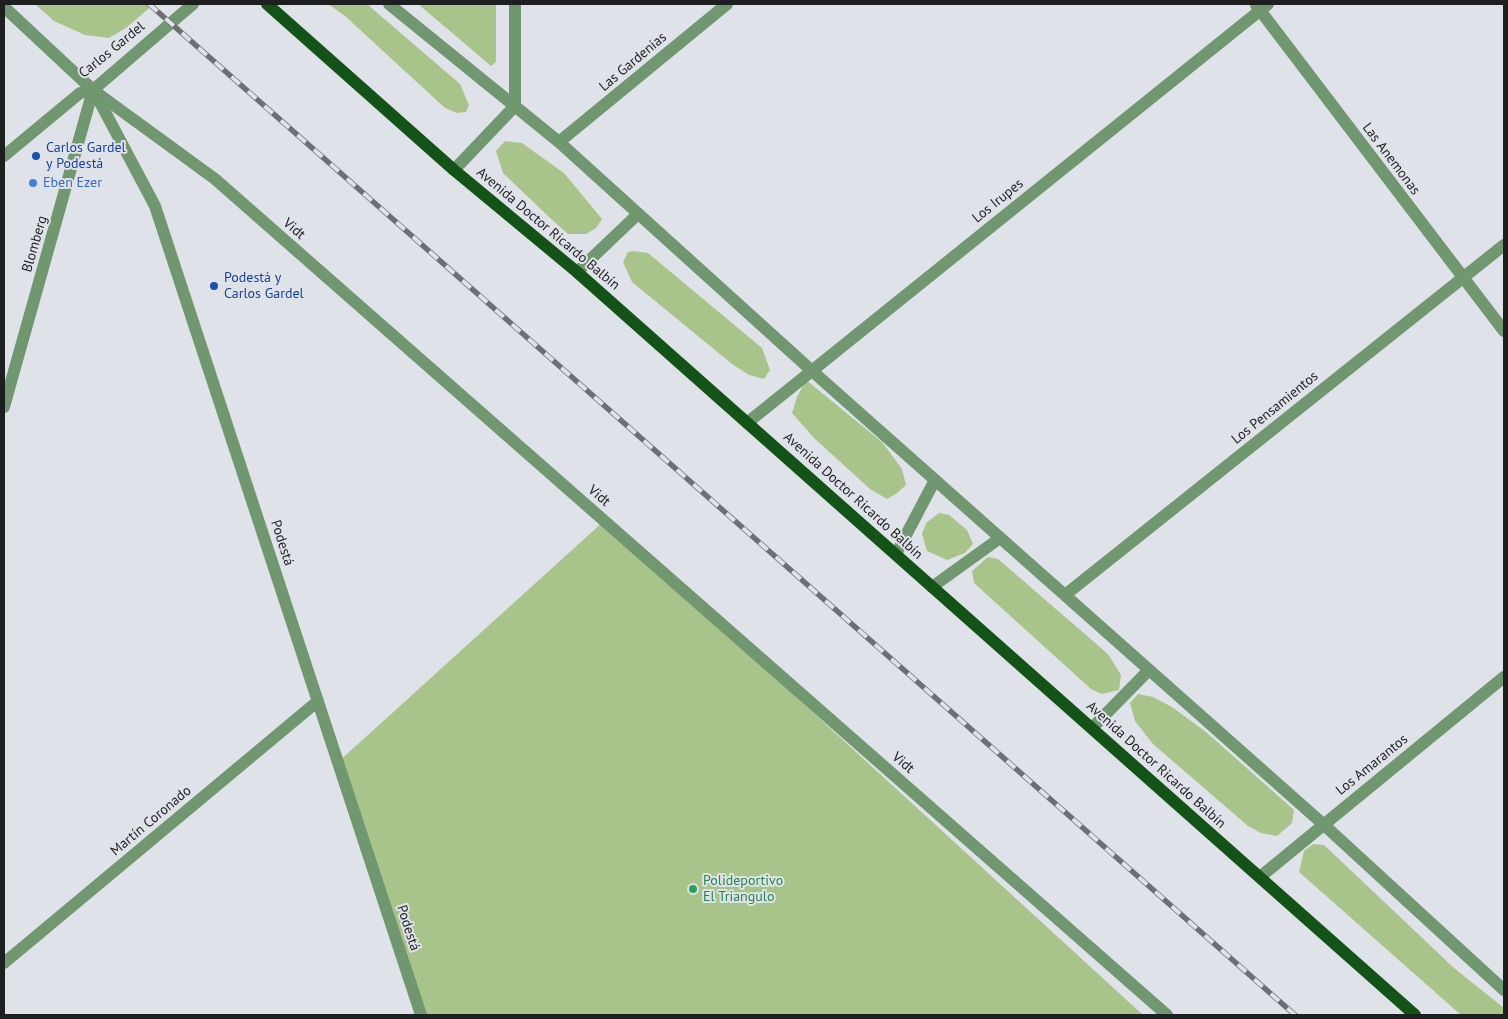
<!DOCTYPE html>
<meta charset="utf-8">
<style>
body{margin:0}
#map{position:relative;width:1508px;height:1019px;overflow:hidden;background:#dfe3e9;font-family:"PT Sans",sans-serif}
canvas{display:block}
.frame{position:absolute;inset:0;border:5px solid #1e1f21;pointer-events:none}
</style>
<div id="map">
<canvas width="1508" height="1019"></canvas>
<div class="frame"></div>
</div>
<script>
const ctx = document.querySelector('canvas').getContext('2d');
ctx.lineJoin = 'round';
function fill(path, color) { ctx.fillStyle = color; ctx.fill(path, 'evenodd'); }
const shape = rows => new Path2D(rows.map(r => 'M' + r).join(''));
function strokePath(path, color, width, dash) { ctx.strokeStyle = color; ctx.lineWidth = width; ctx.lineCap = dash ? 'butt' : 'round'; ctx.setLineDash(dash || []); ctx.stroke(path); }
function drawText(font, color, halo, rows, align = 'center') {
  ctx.font = font + ' "PT Sans",sans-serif'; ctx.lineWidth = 4; ctx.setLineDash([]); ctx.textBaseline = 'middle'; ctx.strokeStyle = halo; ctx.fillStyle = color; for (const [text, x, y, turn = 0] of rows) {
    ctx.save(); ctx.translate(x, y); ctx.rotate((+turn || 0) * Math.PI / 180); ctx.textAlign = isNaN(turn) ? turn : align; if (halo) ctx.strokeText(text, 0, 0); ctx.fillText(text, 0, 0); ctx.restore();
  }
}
fill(shape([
 [35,4,154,4,126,28,109,38,85,35,54,21],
 [328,4,367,4,460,84,469,105,466,112,457,113,445,108,345,16],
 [418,4,496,4,496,62,491,66],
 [505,141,522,143,564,173,602,219,596,228,586,234,568,234,549,217,503,173,496,151],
 [634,251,648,253,762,348,770,370,764,379,749,375,732,364,632,282,623,262,628,252],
 [806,380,882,442,902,469,906,485,896,494,887,499,870,489,814,438,792,413,797,397],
 [939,513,949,515,967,530,973,544,965,553,947,560,927,551,922,534,926,523],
 [604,521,1143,1015,421,1015,337,763],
 [988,557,998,559,1108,654,1121,675,1119,690,1102,694,1091,689,974,583,972,571],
 [1138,694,1153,697,1172,707,1206,732,1294,810,1292,823,1277,836,1261,833,1248,826,1153,744,1135,721,1130,703],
 [1313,844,1324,845,1454,968,1504,1008,1504,1015,1461,1015,1299,872,1304,851]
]), '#a8c48a');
strokePath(shape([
 [389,4,559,142,811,370,1323,824,1504,990],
 [1256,5,1504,331],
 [4,7,93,90,215,179,1167,1015],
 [95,93,155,206,421,1015],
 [559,142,727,4],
 [4,156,80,93,93,90,193,4],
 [454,170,515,106,515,4],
 [577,272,638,214],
 [4,407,93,90],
 [747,423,1268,4],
 [896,554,935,480],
 [932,587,1000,538],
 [1065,595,1504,245],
 [1092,728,1149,670],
 [1260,877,1504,677],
 [4,963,318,701]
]), '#70976f', 12);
strokePath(shape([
 [267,4,454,170,577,272,1415,1015]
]), '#145318', 12);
const rail = shape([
 [149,4,1295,1015]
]);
strokePath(rail, '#6d6f73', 5.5);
strokePath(rail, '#dfe3e9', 4, [11]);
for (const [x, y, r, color] of [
 [36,156,5,"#1a4fb4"],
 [33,183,5,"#3f7fe0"],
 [214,286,5,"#1a4fb4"],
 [693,889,5,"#2e9e5b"]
]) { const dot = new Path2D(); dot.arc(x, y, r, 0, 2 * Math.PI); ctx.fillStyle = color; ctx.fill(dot); strokePath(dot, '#dfe3e9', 2); }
drawText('14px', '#1e1f21', '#dfe3e9', [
 ["Carlos Gardel",112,50,-39],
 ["Las Gardenias",633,62,-40],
 ["Las Anemonas",1391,159,53],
 ["Los Irupes",998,201,-39],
 ["Vidt",294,229,41],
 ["Avenida Doctor Ricardo Balbín",548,229,40],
 ["Blomberg",35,244,-74],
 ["Los Pensamientos",1275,408,-39],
 ["Vidt",599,496,41],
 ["Avenida Doctor Ricardo Balbín",853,496,42],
 ["Podestá",282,543,72],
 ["Vidt",903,763,41],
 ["Avenida Doctor Ricardo Balbín",1156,765,42],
 ["Los Amarantos",1372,765,-39],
 ["Martín Coronado",151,821,-40],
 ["Podestá",408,928,72]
]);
drawText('14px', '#164399', '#dfe3e9', [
 ["Carlos Gardel",46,148],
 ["y Podestá",46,164],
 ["Podestá y",224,278],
 ["Carlos Gardel",224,294]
], 'left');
drawText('14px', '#366cbe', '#dfe3e9', [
 ["Eben Ezer",43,183]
], 'left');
drawText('14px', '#27864d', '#dfe3e9', [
 ["Polideportivo",703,881],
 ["El Triangulo",703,897]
], 'left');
</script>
